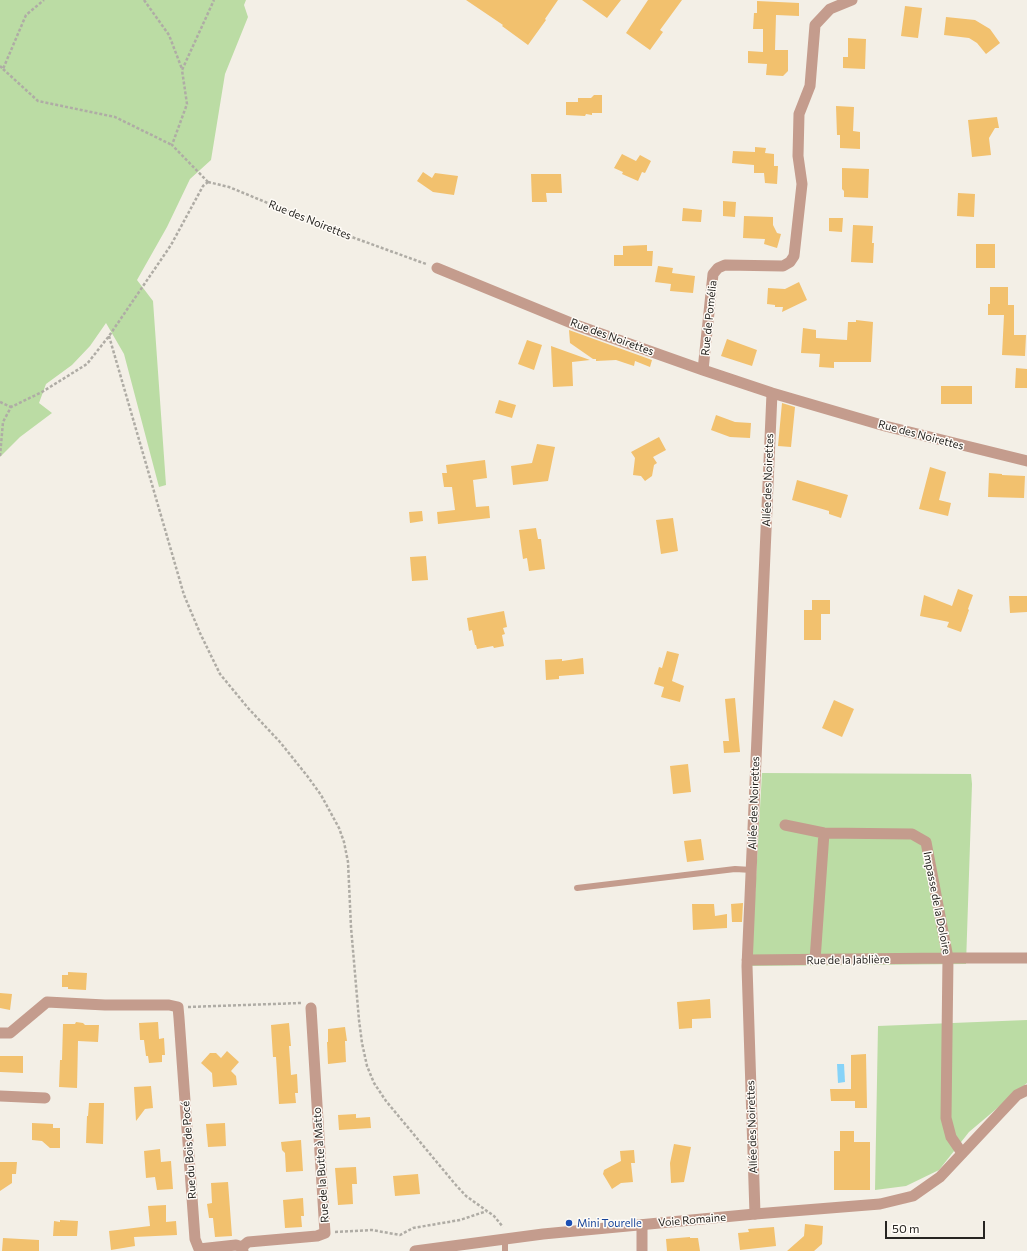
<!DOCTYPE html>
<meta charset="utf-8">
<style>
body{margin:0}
#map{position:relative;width:1027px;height:1251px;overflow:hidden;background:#f3efe6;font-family:Commissioner,sans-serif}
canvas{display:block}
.scale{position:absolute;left:885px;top:1221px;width:100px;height:18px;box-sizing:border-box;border:2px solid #262421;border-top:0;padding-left:5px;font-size:12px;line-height:14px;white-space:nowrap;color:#262421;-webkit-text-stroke:3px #fffcf7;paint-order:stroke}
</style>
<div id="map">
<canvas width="1027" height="1251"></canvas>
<div class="scale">50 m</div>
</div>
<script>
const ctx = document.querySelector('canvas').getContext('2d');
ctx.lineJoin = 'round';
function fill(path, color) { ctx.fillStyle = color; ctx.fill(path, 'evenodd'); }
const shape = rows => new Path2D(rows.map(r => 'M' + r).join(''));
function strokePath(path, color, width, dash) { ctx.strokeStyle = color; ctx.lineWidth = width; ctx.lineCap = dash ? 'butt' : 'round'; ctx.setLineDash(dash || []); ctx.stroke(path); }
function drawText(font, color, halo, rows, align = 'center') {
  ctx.font = font + ' Commissioner,sans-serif'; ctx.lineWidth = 3; ctx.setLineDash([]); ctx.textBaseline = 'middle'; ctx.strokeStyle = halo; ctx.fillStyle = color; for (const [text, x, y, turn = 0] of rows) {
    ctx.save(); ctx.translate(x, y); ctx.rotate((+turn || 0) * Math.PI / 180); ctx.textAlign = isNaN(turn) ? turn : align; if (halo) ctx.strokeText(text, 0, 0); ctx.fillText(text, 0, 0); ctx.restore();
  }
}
fill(shape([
 [0,0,246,0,244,5,248,17,225,74,211,160,190,179,167,227,137,280,153,301,166,485,159,487,124,354,106,323,90,346,72,365,46,384,39,403,52,413,20,437,0,457],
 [762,773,971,774,972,784,966,964,751,966],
 [1027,1020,1027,1083,969,1132,939,1170,906,1186,875,1190,878,1026]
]), '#bbdca4');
fill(shape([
 [837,1064,844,1064,845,1082,838,1083]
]), '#86d3f8');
fill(shape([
 [466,0,558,0,545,19,546,20,528,45,502,26,503,25],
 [582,0,621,0,607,18],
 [648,0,682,0,660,30,663,32,650,50,626,33],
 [757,1,799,3,799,16,776,15,775,50,788,50,788,71,783,76,766,75,767,64,748,63,748,51,763,52,763,29,753,29,754,13,757,13],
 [905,6,922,8,918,38,901,36],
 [946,17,975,20,990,29,1000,43,986,54,977,43,969,38,944,35],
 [848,38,866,39,865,69,843,68,843,57,848,57],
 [594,95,602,95,602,113,592,113,592,115,586,114,585,116,566,115,566,102,578,102,578,98,591,98],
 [836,106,854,107,853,131,860,132,860,149,840,148,840,135,837,135],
 [997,117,999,128,995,128,989,138,991,155,972,157,968,120],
 [755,147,766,148,765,153,774,154,774,166,778,166,777,184,765,183,764,173,754,173,754,165,732,163,733,151,755,152],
 [622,154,636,161,640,155,651,161,645,173,642,172,638,181,622,174,623,172,614,168],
 [842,168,869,169,868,198,844,197,844,191,842,189],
 [423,172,432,178,435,173,458,176,454,195,433,192,417,181],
 [531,174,561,174,562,193,546,193,547,202,532,202],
 [958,193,975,194,974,217,957,216],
 [723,201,736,202,735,217,723,216],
 [683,208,702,210,701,222,682,221],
 [744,216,773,217,773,225,777,233,781,234,777,248,764,244,765,239,743,238],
 [829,218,843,218,842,232,829,231],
 [853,225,873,226,872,243,874,243,873,263,851,262],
 [976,244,995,244,995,268,976,268],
 [647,245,647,251,653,251,652,266,614,266,614,255,623,255,623,246],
 [658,266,673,268,672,273,695,276,693,293,670,291,671,284,655,282],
 [799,282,807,300,782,312,783,307,775,307,775,305,767,304,768,288,785,289],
 [990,287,1008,287,1008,305,1014,305,1014,335,1026,335,1025,356,1002,355,1004,315,988,315,988,304,990,304],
 [856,320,873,322,871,362,834,362,834,368,819,367,820,354,801,353,803,328,816,330,816,338,847,340,848,322,856,322],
 [569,330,652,360,650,367,635,361,634,366,616,360,596,361,596,359,593,359,570,343],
 [727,339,757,350,752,366,721,356],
 [527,340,542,345,534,370,518,364],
 [551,346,590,360,572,362,573,386,553,387],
 [1016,368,1027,369,1027,388,1015,388],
 [941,386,972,386,972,404,941,404],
 [499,400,516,405,512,418,495,413],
 [782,403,795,407,791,447,778,446],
 [716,415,735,422,751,423,750,438,730,437,711,430],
 [659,437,666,450,653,457,657,463,654,465,652,476,645,481,641,476,633,475,635,458,631,452],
 [537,444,555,447,548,481,513,485,511,466,532,463],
 [485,460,487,478,473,480,476,507,489,506,490,518,438,524,437,512,455,510,452,487,444,487,442,473,447,473,446,465],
 [930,467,946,472,939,500,951,503,948,516,919,509],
 [989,473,1002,474,1002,475,1025,476,1024,498,988,497],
 [797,480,848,495,841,518,829,514,829,511,792,500],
 [422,511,423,521,410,523,409,512],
 [673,518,678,551,661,554,656,520],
 [536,528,538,539,541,539,545,569,529,571,527,558,523,559,519,530],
 [426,556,428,580,412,581,410,557],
 [958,589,973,595,968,609,969,610,961,632,947,627,949,622,920,616,924,595,952,606],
 [1009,596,1027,596,1027,612,1010,613],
 [812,600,830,600,830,614,821,614,821,640,804,640,804,610,812,610],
 [504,611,507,627,503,628,505,634,502,635,504,646,494,648,493,646,477,649,476,645,475,645,472,630,469,631,467,618],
 [667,651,679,654,672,681,684,686,680,702,661,697,664,687,654,684,659,667,662,668],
 [583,658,584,674,559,676,559,679,546,680,545,660,562,659,562,661],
 [735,698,740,752,724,753,723,741,729,741,725,699],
 [834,700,854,709,842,737,822,728],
 [688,764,691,792,673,794,670,766],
 [701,839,704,860,687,862,684,841],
 [743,903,742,922,732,922,731,904],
 [692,904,714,904,715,916,727,914,727,928,693,930],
 [68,972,87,973,86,990,68,989,68,987,62,987,62,975,68,975],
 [0,993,12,994,10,1010,0,1008],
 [710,999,711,1018,692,1019,692,1028,679,1029,677,1002],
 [76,1022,83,1023,85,1025,99,1025,98,1042,78,1041,77,1088,59,1087,60,1060,62,1060,63,1024,75,1024],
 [158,1022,159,1039,164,1038,165,1055,162,1055,162,1062,149,1063,148,1056,146,1056,144,1040,140,1040,139,1023],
 [289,1023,291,1046,289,1046,291,1075,297,1074,298,1093,295,1093,296,1103,279,1104,276,1057,273,1057,271,1025],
 [345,1027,347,1041,345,1041,346,1062,328,1064,327,1042,328,1042,328,1029],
 [227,1051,239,1062,231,1071,236,1076,237,1085,213,1087,212,1073,201,1063,210,1053,216,1053,221,1058],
 [866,1054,867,1108,855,1108,855,1101,831,1101,830,1089,851,1089,851,1055],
 [0,1056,23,1056,23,1073,0,1072],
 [151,1086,153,1108,145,1109,136,1121,134,1087],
 [89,1103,104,1103,103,1144,86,1143,87,1116,88,1116],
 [356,1114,356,1118,370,1117,371,1128,339,1130,338,1115],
 [32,1123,53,1124,53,1128,60,1128,60,1148,50,1148,42,1141,32,1140],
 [225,1123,226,1146,208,1147,206,1124],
 [840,1131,854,1131,854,1142,870,1142,870,1190,834,1190,834,1151,840,1151],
 [301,1140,303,1171,286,1172,285,1153,282,1150,281,1142],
 [674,1144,691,1147,684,1182,671,1183,670,1163],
 [160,1149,161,1162,171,1161,173,1189,157,1190,155,1177,146,1178,144,1151],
 [634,1150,635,1163,631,1163,633,1182,621,1183,612,1189,603,1174,604,1170,621,1161,620,1151],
 [0,1162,17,1162,16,1174,12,1174,12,1183,0,1191],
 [356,1167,357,1184,352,1184,353,1204,338,1205,335,1168],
 [418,1174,420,1194,395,1196,393,1176],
 [228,1182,232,1236,215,1237,213,1218,209,1218,207,1204,212,1203,211,1183],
 [303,1198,304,1216,301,1216,302,1227,285,1228,283,1200],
 [166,1205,166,1222,176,1221,177,1235,134,1237,135,1246,111,1250,109,1231,150,1226,148,1206],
 [60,1220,78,1221,77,1236,53,1236,54,1221,60,1222],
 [805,1224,823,1226,822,1244,814,1251,787,1251,804,1236],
 [774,1227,776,1246,740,1250,738,1233,749,1232,748,1229],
 [690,1237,690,1238,698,1238,700,1251,667,1251,666,1239],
 [3,1238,39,1240,39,1251,2,1251]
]), '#f2c16e');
strokePath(shape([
 [144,0,169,35,182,69],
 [0,66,3,69,26,15,44,0],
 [3,69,38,101,115,117,172,145],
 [208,182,229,187,338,232,426,264],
 [208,182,172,145,187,104,182,70,214,0],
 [109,336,184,595,200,633,220,674,248,708,280,742,308,777,321,795,339,828,344,842,348,862,351,927,359,1020,362,1043,367,1066,374,1083,386,1101,455,1184,466,1196,494,1216,503,1227],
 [0,402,11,407],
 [0,456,3,422,11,407,42,392,87,364,109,336,171,245,203,186,208,182],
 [188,1007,301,1003],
 [335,1232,372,1230,400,1235,413,1228,460,1220,487,1211]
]), '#afaca5', 2.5, [3, 2]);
strokePath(shape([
 [577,888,735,869,752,870],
 [505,1251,505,1239]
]), '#c49c8d', 6);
strokePath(shape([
 [437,268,576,325,703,370,772,393,885,426,1027,461],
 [703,370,713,274,718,268,725,265,783,266,790,262,794,256,802,184,798,156,799,114,810,86,815,25,830,9,852,0],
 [785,825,824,833,912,834,926,842,948,958,946,1118,951,1137,962,1153],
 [747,960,948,958,1027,958],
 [815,960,824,833],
 [0,1033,10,1033,47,1002,105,1005,169,1005,178,1007,179,1018,195,1239,199,1249,236,1245,242,1247],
 [0,1096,45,1098],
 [755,1214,747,966,772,393],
 [243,1251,242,1247,248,1242,317,1236,325,1233,311,1008],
 [642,1251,642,1225]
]), '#c49c8d', 11);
strokePath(shape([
 [415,1251,543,1234,755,1214,880,1204,913,1196,940,1177,1017,1095,1027,1090]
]), '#c49c8d', 11);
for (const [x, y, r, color] of [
 [569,1223,4,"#1a4fb4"]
]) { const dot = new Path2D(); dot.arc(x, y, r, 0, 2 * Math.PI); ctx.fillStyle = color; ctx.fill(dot); strokePath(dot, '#fffcf7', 1.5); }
drawText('11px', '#262421', '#fffcf7', [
 ["Rue des Noirettes",310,220,22],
 ["Rue de Pomélia",709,318,-84],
 ["Rue des Noirettes",612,337,20],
 ["Rue des Noirettes",921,435,15],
 ["Allée des Noirettes",768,480,-88],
 ["Allée des Noirettes",754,803,-88],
 ["Impasse de la Doloire",937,903,79],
 ["Rue de la Jablière",848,960,-1],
 ["Allée des Noirettes",752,1127,-92],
 ["Rue du Bois de Pocé",189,1150,-94],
 ["Rue de la Butte à Matto",321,1165,-94],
 ["Voie Romaine",692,1220,-5]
]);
drawText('11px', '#164399', '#fffcf7', [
 ["Mini Tourelle",577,1223]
], 'left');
</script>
